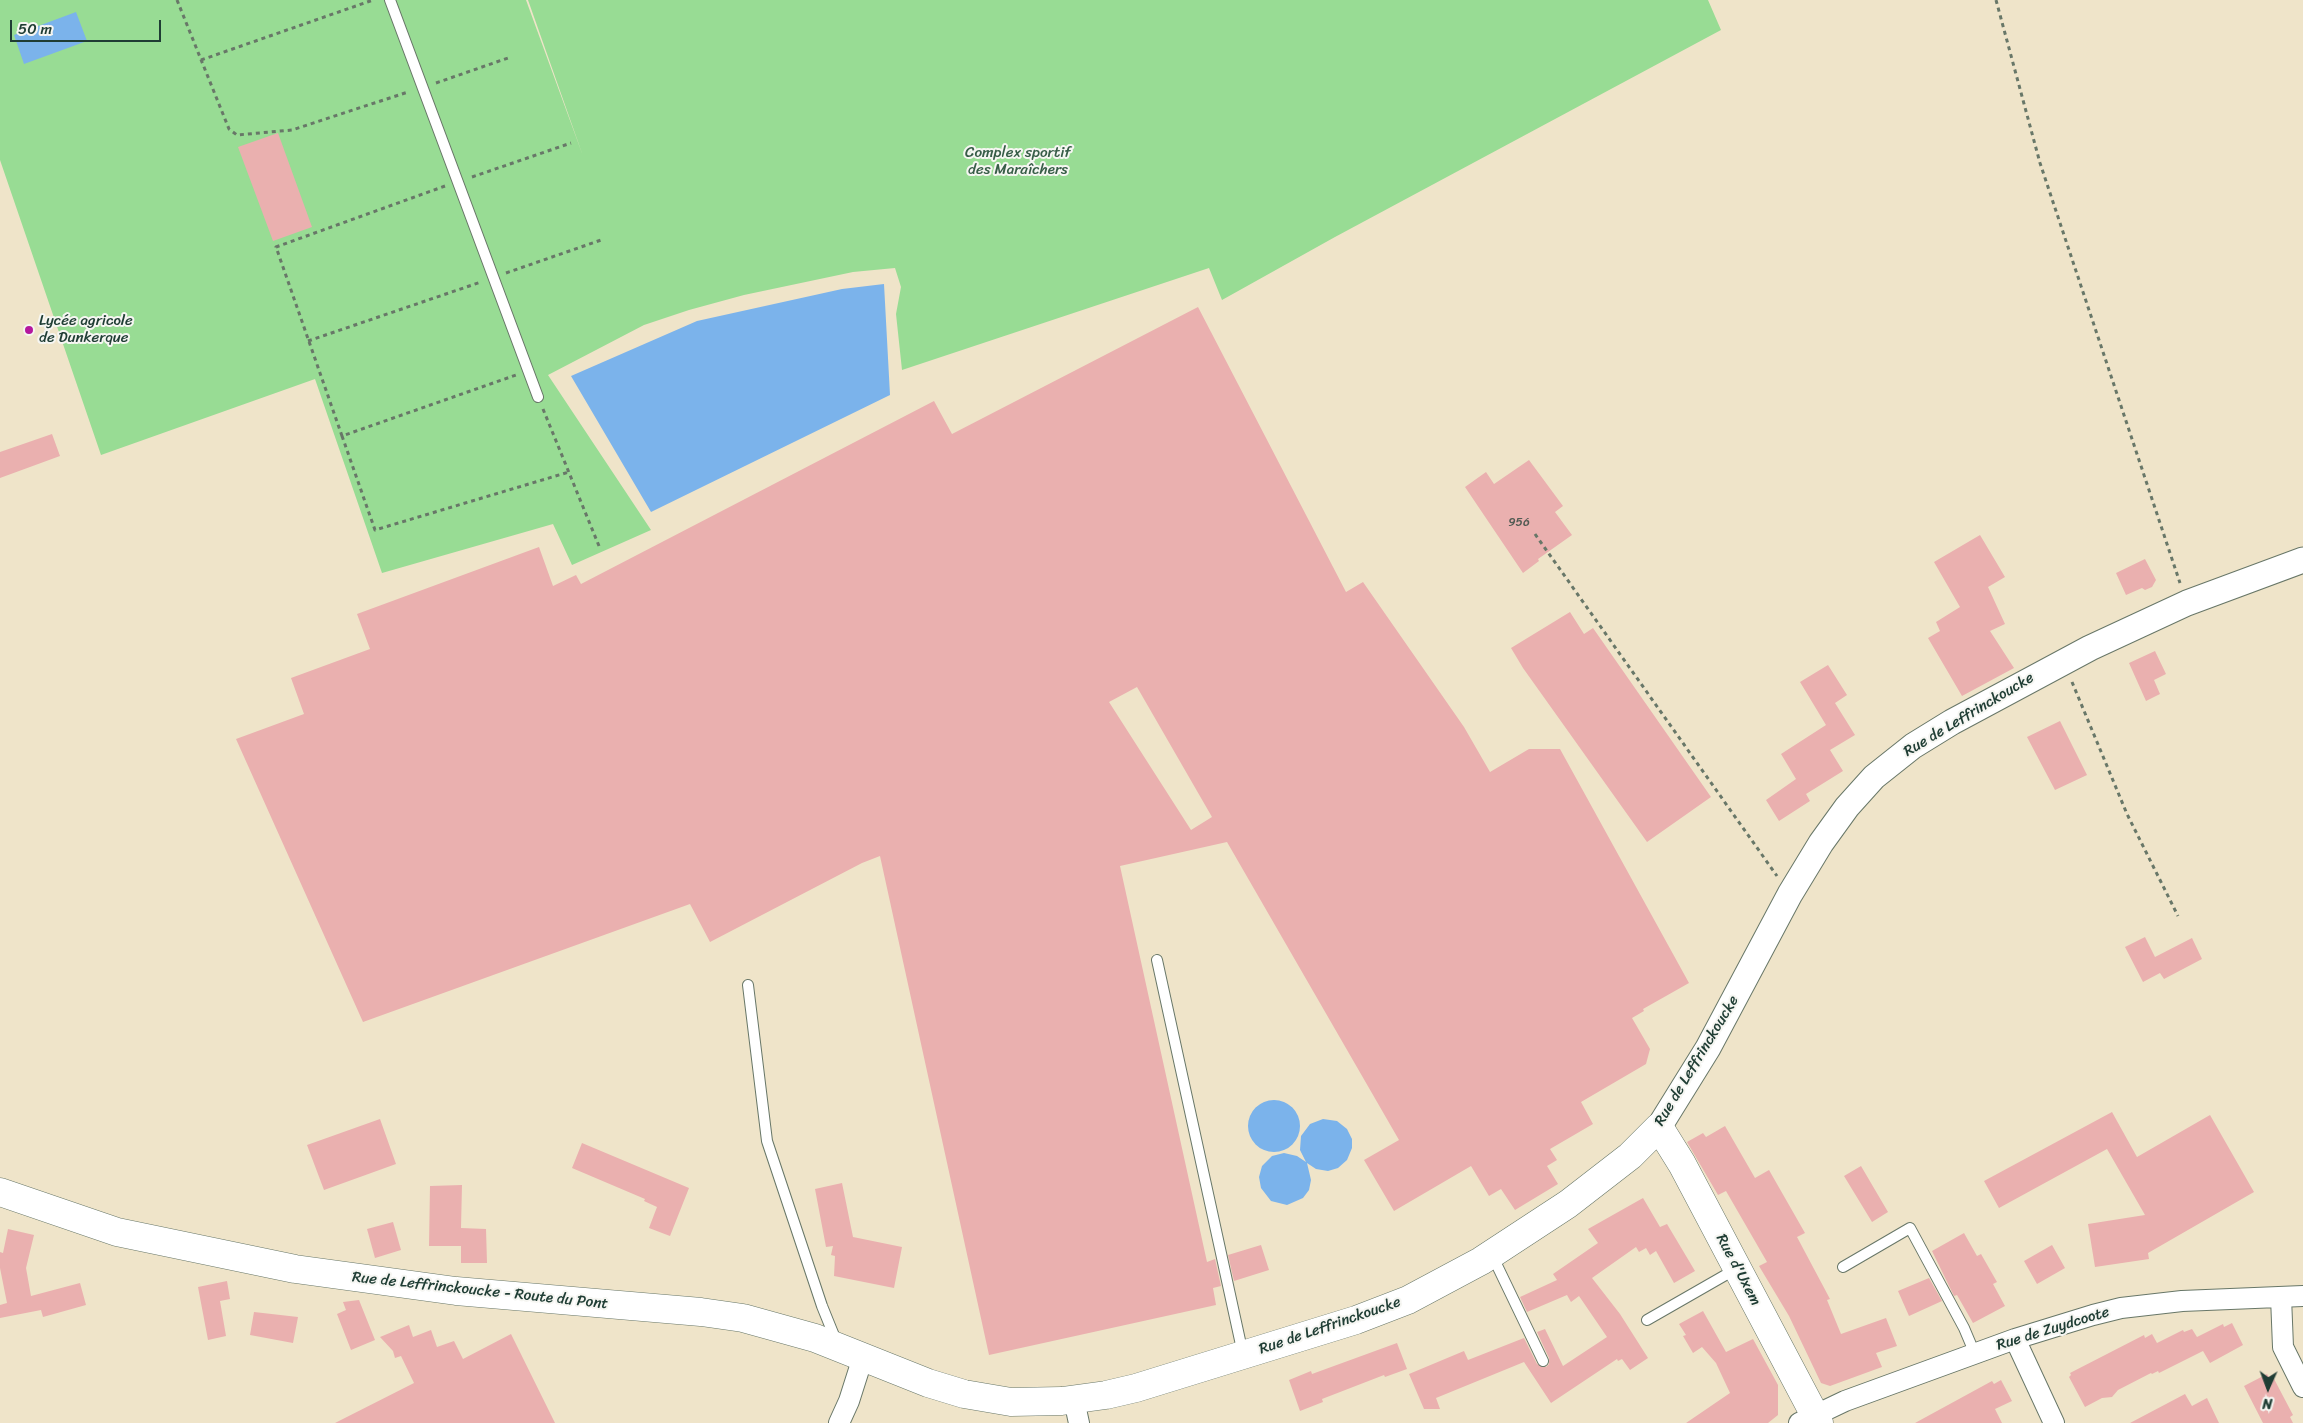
<!DOCTYPE html>
<meta charset="utf-8">
<style>
body{margin:0}
#map{position:relative;width:2303px;height:1423px;overflow:hidden;background:#efe4c9;font-family:Sriracha,sans-serif}
canvas{display:block}
.north{position:absolute;left:2243px;top:1363px;width:50px;height:50px;-webkit-text-stroke:4px #f6f6f2;paint-order:stroke;rotate:182deg;font-size:14px;font-weight:700;line-height:20px;text-align:center;color:#1f3d34}
.north::after{content:'';display:block;margin:auto;width:18px;height:22px;background:#1f3d34;clip-path:polygon(50% 0,100% 100%,50% 72%,0 100%)}
.scale{position:absolute;left:10px;top:20px;width:151px;height:22px;box-sizing:border-box;border:2px solid #1f3d34;border-top:0;padding-left:6px;font-size:15px;line-height:18px;white-space:nowrap;color:#1f3d34;-webkit-text-stroke:4px #f6f6f2;paint-order:stroke}
</style>
<div id="map">
<canvas width="2303" height="1423"></canvas>
<div class="north">N</div>
<div class="scale">50 m</div>
</div>
<script>
const ctx = document.querySelector('canvas').getContext('2d');
ctx.lineJoin = 'round';
function fill(path, color) { ctx.fillStyle = color; ctx.fill(path, 'evenodd'); }
const shape = rows => new Path2D(rows.map(r => 'M' + r).join(''));
function strokePath(path, color, width, dash) { ctx.strokeStyle = color; ctx.lineWidth = width; ctx.lineCap = dash ? 'butt' : 'round'; ctx.setLineDash(dash || []); ctx.stroke(path); }
function drawText(font, color, halo, rows, align = 'center') {
  ctx.font = font + ' Sriracha,sans-serif'; ctx.lineWidth = 4; ctx.setLineDash([]); ctx.textBaseline = 'middle'; ctx.strokeStyle = halo; ctx.fillStyle = color; for (const [text, x, y, turn = 0] of rows) {
    ctx.save(); ctx.translate(x, y); ctx.rotate((+turn || 0) * Math.PI / 180); ctx.textAlign = isNaN(turn) ? turn : align; if (halo) ctx.strokeText(text, 0, 0); ctx.fillText(text, 0, 0); ctx.restore();
  }
}
fill(shape([
 [0,0,526,0,583,156,528,0,1708,0,1721,30,1335,237,1222,300,1209,268,902,370,896,314,901,287,895,268,853,272,744,295,689,310,644,325,548,375,651,530,572,565,553,524,382,573,315,379,101,455,0,160]
]), '#98dc94');
fill(shape([
 [76,12,87,41,24,64,14,35],
 [884,284,890,395,651,512,571,376,697,321,842,289],
 '1248 1126a26 26 0 1 1 52 0a26 26 0 1 1-52 0Z',
 [1323,1119,1337,1121,1347,1129,1352,1139,1352,1148,1347,1160,1338,1168,1328,1171,1316,1169,1307,1163,1311,1180,1309,1190,1303,1198,1287,1205,1271,1201,1261,1188,1259,1177,1262,1166,1272,1156,1284,1153,1297,1156,1306,1162,1300,1150,1301,1136,1310,1124]
]), '#7bb3eb');
fill(shape([
 [278,133,312,227,273,241,238,147],
 [1198,307,1346,592,1363,582,1464,727,1490,772,1529,749,1560,749,1689,983,1643,1009,1644,1011,1632,1018,1650,1049,1646,1064,1581,1102,1593,1124,1550,1149,1557,1160,1547,1166,1558,1184,1515,1210,1501,1189,1489,1196,1471,1166,1394,1211,1364,1160,1399,1140,1227,842,1120,866,1207,1262,1215,1259,1221,1286,1213,1288,1216,1305,989,1355,880,856,862,863,710,942,690,904,363,1022,236,739,304,714,291,678,370,649,357,614,539,547,553,586,576,575,581,584,934,401,952,434],
 [1137,687,1212,817,1191,830,1109,702],
 [52,434,60,456,0,478,0,452],
 [1529,460,1563,506,1555,512,1572,535,1538,559,1539,561,1523,573,1465,487,1486,472,1494,484],
 [1980,535,2005,577,1988,587,2005,624,1990,631,2014,668,1962,696,1928,638,1940,631,1936,622,1960,607,1934,562],
 [2145,559,2156,580,2152,587,2145,590,2142,588,2126,595,2116,573],
 [1570,612,1584,634,1593,628,1711,797,1647,842,1523,668,1511,648],
 [2155,651,2166,674,2154,680,2160,694,2146,701,2129,663],
 [1828,665,1847,695,1835,703,1855,735,1830,750,1843,771,1806,794,1810,801,1779,821,1766,800,1796,779,1781,754,1826,725,1800,682],
 [2060,721,2087,775,2055,790,2027,737],
 [2145,937,2155,957,2192,938,2202,959,2164,979,2160,973,2143,982,2125,947],
 [2112,1112,2137,1157,2210,1115,2254,1192,2148,1253,2149,1259,2095,1267,2088,1224,2145,1215,2107,1149,1999,1208,1984,1181],
 [380,1119,396,1164,324,1190,307,1145],
 [1725,1126,1755,1178,1769,1170,1805,1233,1797,1237,1830,1299,1827,1300,1841,1334,1886,1318,1897,1346,1876,1353,1882,1367,1830,1386,1821,1383,1789,1316,1759,1266,1767,1262,1726,1191,1718,1195,1687,1142,1703,1133,1706,1137],
 [582,1143,689,1188,670,1236,649,1228,657,1207,644,1201,645,1199,572,1168],
 [1861,1166,1888,1212,1872,1222,1844,1176],
 [842,1183,853,1237,902,1247,894,1288,834,1276,835,1256,831,1255,833,1246,826,1247,815,1189],
 [462,1185,461,1228,486,1229,487,1263,461,1263,461,1246,429,1246,430,1186],
 [1643,1198,1660,1227,1667,1224,1695,1271,1674,1283,1656,1251,1650,1255,1646,1248,1639,1252,1636,1247,1592,1278,1620,1314,1648,1358,1630,1370,1622,1359,1618,1361,1617,1359,1551,1403,1524,1362,1436,1398,1440,1409,1424,1409,1409,1374,1464,1351,1468,1360,1524,1338,1537,1364,1546,1367,1549,1364,1549,1358,1537,1332,1545,1329,1563,1366,1607,1337,1579,1296,1571,1302,1567,1295,1527,1312,1520,1297,1557,1280,1553,1274,1598,1243,1588,1229],
 [393,1222,401,1250,375,1258,367,1229],
 [8,1229,34,1235,26,1268,31,1296,80,1283,86,1305,43,1317,41,1310,0,1318,0,1305,7,1303,0,1268,0,1252,3,1253],
 [1964,1233,1977,1256,1981,1254,1997,1282,1993,1284,2005,1306,1973,1323,1957,1295,1954,1296,1932,1251],
 [1261,1245,1269,1270,1234,1281,1228,1255],
 [2052,1245,2065,1268,2037,1284,2024,1261],
 [1929,1278,1942,1301,1909,1316,1898,1291],
 [227,1281,230,1299,220,1301,226,1336,208,1340,198,1287],
 [359,1300,375,1340,351,1350,337,1314,346,1310,343,1302],
 [1703,1311,1726,1352,1753,1339,1778,1385,1778,1415,1768,1423,1686,1423,1730,1393,1716,1363,1702,1347,1693,1353,1683,1336,1686,1335,1679,1324],
 [254,1312,298,1317,293,1343,250,1335],
 [2232,1323,2243,1345,2210,1363,2203,1351,2159,1373,2158,1371,2152,1374,2151,1373,2118,1390,2112,1397,2102,1398,2085,1407,2069,1377,2071,1375,2070,1373,2144,1335,2145,1338,2152,1334,2157,1343,2183,1330,2184,1332,2192,1329,2197,1337,2223,1324,2224,1327],
 [409,1325,413,1337,431,1330,437,1347,454,1341,463,1359,511,1334,555,1423,335,1423,414,1383,401,1356,395,1358,393,1351,380,1337],
 [1397,1343,1407,1369,1385,1377,1384,1375,1322,1399,1323,1402,1300,1411,1289,1380,1311,1371,1312,1374],
 [2267,1374,2269,1377,2272,1375,2283,1396,2293,1415,2290,1417,2293,1423,2263,1423,2244,1386],
 [2001,1380,2012,1401,1995,1409,2002,1423,1915,1423,1992,1381,1994,1384],
 [2185,1394,2192,1406,2207,1398,2219,1423,2130,1423]
]), '#eab0af');
const service = shape([
 [390,0,538,397],
 [1157,960,1243,1354],
 [748,985,767,1141,822,1306,837,1343],
 [1492,1255,1543,1361],
 [1843,1267,1910,1228,1964,1328,1975,1354],
 [1647,1320,1736,1269]
]);
const minor = shape([
 [2281,1297,2283,1347,2303,1387],
 [2015,1339,2054,1423],
 [1074,1400,1079,1423],
 [839,1423,849,1401,863,1357],
 [1799,1423,1845,1401,2015,1339,2093,1315,2121,1308,2182,1301,2303,1296]
]);
const tertiary = shape([
 [1659,1127,1708,1048,1790,894,1821,843,1847,807,1874,777,1913,746,1952,722,2090,648,2187,603,2303,560]
]);
const secondary = shape([
 [0,1192,117,1232,295,1269,456,1291,701,1312,743,1318,815,1338,928,1383,964,1394,1011,1402,1062,1401,1106,1395,1136,1388,1356,1320,1408,1300,1481,1261,1568,1204,1630,1156,1659,1127,1682,1164,1819,1423]
]);
strokePath(service, '#687768', 12);
strokePath(minor, '#687768', 22);
strokePath(tertiary, '#687768', 27);
strokePath(secondary, '#687768', 29);
strokePath(shape([
 [177,0,229,129,237,135,292,130,408,92],
 [1996,0,2040,163,2180,583],
 [201,60,373,0],
 [436,83,508,58],
 [472,177,571,143],
 [445,186,276,247,342,436,516,375],
 [506,273,604,239],
 [308,341,481,282],
 [543,409,599,546],
 [342,436,375,530,569,472],
 [1535,534,1777,876],
 [2072,682,2127,814,2178,916]
]), '#687768', 3, [4, 4]);
strokePath(service, '#fff', 10);
strokePath(minor, '#fff', 20);
strokePath(tertiary, '#fff', 25);
strokePath(secondary, '#fff', 28);
for (const [x, y, r, color] of [
 [29,330,5,"#b5179e"]
]) { const dot = new Path2D(); dot.arc(x, y, r, 0, 2 * Math.PI); ctx.fillStyle = color; ctx.fill(dot); strokePath(dot, '#f6f6f2', 2); }
drawText('12px', '#525a53', null, [
 ["956",1519,523]
]);
drawText('15px', '#375d47', '#f6f6f2', [
 ["Complex sportif",1018,153],
 ["des Maraîchers",1018,170]
]);
drawText('15px', '#1f3d34', '#f6f6f2', [
 ["Lycée agricole",39,321],
 ["de Dunkerque",39,338]
], 'left');
drawText('15px', '#1f3d34', '#f6f6f2', [
 ["Rue de Leffrinckoucke",1969,715,-31],
 ["Rue de Leffrinckoucke",1697,1061,-59],
 ["Rue d'Uxem",1738,1270,62],
 ["Rue de Leffrinckoucke - Route du Pont",480,1291,6],
 ["Rue de Leffrinckoucke",1330,1326,-19],
 ["Rue de Zuydcoote",2053,1329,-17]
]);
</script>
